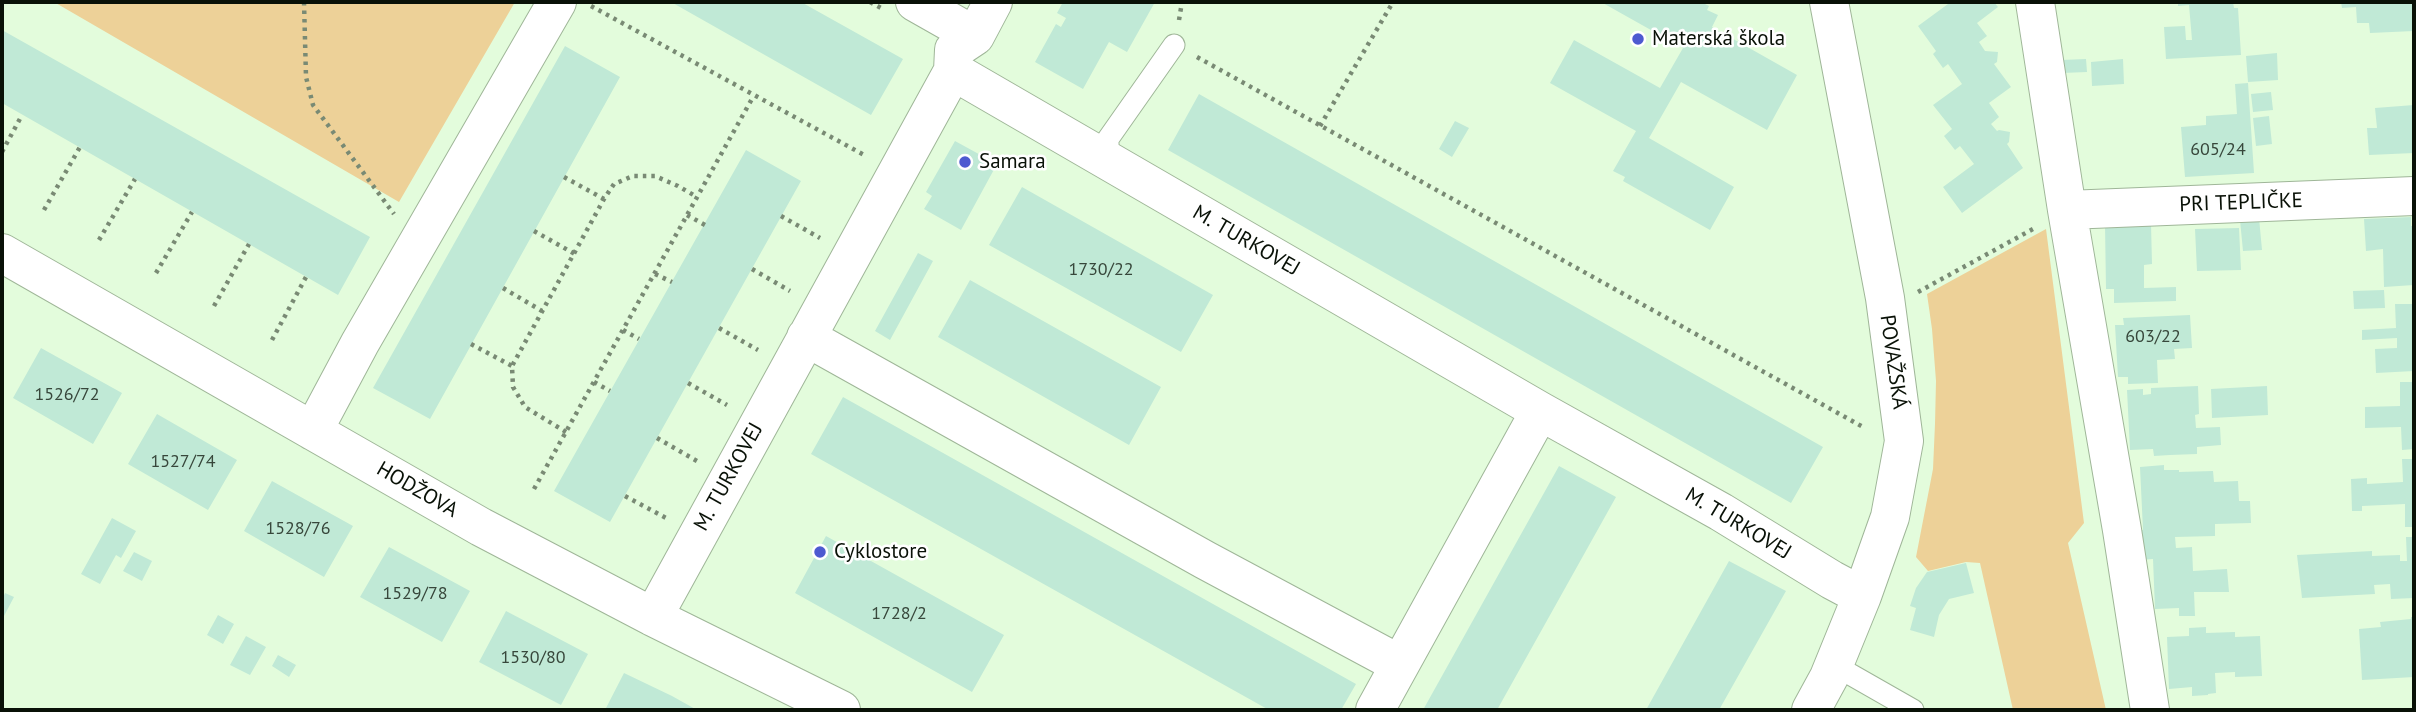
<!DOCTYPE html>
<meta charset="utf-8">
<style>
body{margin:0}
#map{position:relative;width:2416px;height:712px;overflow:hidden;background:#e3fcdc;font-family:"PT Sans",sans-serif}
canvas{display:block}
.frame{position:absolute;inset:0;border:4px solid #091107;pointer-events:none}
</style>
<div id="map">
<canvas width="2416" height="712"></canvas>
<div class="frame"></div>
</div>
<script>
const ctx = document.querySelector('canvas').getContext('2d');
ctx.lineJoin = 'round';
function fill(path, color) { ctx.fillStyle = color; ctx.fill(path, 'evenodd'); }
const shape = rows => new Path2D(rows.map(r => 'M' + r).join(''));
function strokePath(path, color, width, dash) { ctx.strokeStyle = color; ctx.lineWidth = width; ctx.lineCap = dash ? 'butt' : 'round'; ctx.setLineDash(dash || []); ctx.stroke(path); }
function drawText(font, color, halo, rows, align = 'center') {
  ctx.font = font + ' "PT Sans",sans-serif'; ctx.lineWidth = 5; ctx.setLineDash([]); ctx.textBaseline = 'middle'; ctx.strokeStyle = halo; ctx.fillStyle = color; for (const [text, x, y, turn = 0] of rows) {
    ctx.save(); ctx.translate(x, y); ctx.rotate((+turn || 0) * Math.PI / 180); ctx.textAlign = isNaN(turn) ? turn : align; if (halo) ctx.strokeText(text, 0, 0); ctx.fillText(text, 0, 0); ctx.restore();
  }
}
fill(shape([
 [54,2,515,2,399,202],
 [2046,229,2084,523,2068,543,2106,710,2013,710,1980,563,1966,562,1928,571,1916,557,1933,469,1935,424,1936,381,1932,329,1927,294]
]), '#edd198');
fill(shape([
 [671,2,801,2,903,59,871,115],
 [1063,2,1155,2,1127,52,1109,42,1083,89,1035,62,1056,24,1061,27,1066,18,1057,13],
 [1601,2,1701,2,1709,6,1707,10,1718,15,1712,27,1797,75,1767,130,1681,82,1649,138,1734,187,1710,230,1623,181,1625,177,1613,171,1636,131,1550,83,1574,40,1660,88,1683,48],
 [1946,2,1994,2,1998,7,1977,23,1987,36,1979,42,1985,51,1998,52,1997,62,1994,64,2011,87,1989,103,1999,117,1991,124,1997,131,1999,130,2010,132,2009,142,2007,144,2023,168,1962,213,1943,187,1974,164,1960,146,1955,150,1944,136,1952,129,1933,105,1962,84,1948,64,1943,68,1933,54,1936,51,1918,26,1948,4],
 [2178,2,2233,2,2234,8,2238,8,2241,55,2166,59,2164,27,2185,26,2186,40,2192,40,2189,5,2178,6],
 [2341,2,2414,2,2414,31,2370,33,2369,23,2357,23,2356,7,2342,8],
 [2,30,370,237,338,295,2,103],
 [565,46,620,77,430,419,373,388],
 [2277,53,2278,80,2248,82,2246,56],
 [2086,59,2087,72,2062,73,2061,60],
 [2123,59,2124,84,2092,86,2091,62],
 [2248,83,2254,173,2185,177,2181,127,2206,125,2206,116,2237,114,2235,84],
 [2271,92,2273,110,2253,112,2251,94],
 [1199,94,1823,447,1791,503,1168,150],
 [2414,105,2414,153,2369,155,2367,128,2377,128,2375,108],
 [2269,116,2272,144,2256,146,2253,118],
 [1455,121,1469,128,1452,157,1439,149],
 [955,141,997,164,961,230,924,209,932,196,926,192],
 [746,150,801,181,610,522,554,491],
 [1022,187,1213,295,1181,352,989,245],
 [2411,217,2411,226,2414,226,2414,285,2384,287,2383,249,2366,251,2364,219],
 [2259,218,2262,250,2243,251,2240,220],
 [2151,224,2152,264,2144,265,2144,288,2176,287,2176,301,2114,303,2114,289,2106,289,2105,225],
 [2239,228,2241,270,2197,271,2195,229],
 [918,253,933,261,890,340,875,331],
 [970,280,1161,387,1129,445,938,337],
 [2384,290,2385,308,2354,309,2353,291],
 [2395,304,2414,304,2414,371,2376,373,2375,349,2397,348,2397,338,2362,340,2362,330,2396,328],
 [2190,315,2192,348,2174,349,2175,359,2157,360,2158,383,2128,384,2128,377,2118,377,2115,325,2124,325,2123,318],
 [41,348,122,393,93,444,13,398],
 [2400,382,2414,382,2414,449,2402,450,2401,427,2365,428,2365,407,2400,406],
 [2198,386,2199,414,2195,415,2196,428,2220,427,2221,445,2197,447,2197,454,2170,455,2154,456,2153,449,2130,450,2127,390,2143,389,2143,395,2151,394,2151,388],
 [2267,386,2268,415,2212,418,2211,389],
 [843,397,1356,684,1341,710,1269,710,811,454],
 [157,414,237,460,208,510,128,464],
 [2402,459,2414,459,2414,527,2405,527,2405,504,2362,506,2362,511,2352,511,2351,479,2367,478,2367,484,2403,482],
 [2164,465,2164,470,2179,470,2179,472,2213,471,2214,482,2238,481,2239,501,2250,501,2251,523,2215,524,2215,536,2175,537,2176,548,2192,547,2193,571,2227,569,2229,592,2194,592,2195,616,2179,616,2179,608,2155,609,2153,559,2139,560,2136,530,2143,530,2140,467],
 [1559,466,1616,497,1497,710,1423,710],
 [272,481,353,526,324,577,244,531],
 [112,518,136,531,121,558,116,555,100,584,81,574],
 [826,536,1004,635,972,692,795,593],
 [2406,537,2414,537,2414,598,2391,599,2390,584,2374,585,2375,594,2302,598,2297,555,2372,551,2372,556,2400,555,2400,561,2407,561],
 [389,547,470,591,442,642,360,597],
 [134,552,152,561,142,581,123,571],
 [1729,561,1786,591,1719,710,1646,710],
 [1966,563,1974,593,1949,599,1939,615,1934,637,1910,630,1916,608,1910,606,1916,588,1927,572],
 [5,593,14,597,4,616,2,615,2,600],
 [506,611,588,654,561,705,479,662],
 [218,615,234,624,223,644,207,635],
 [2411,617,2414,617,2414,677,2362,680,2359,629,2381,627,2380,622,2411,619],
 [2206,627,2206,633,2235,632,2235,637,2260,636,2262,676,2235,677,2235,672,2215,673,2216,693,2208,694,2208,695,2192,696,2192,687,2169,689,2167,637,2189,636,2189,628],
 [246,636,266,647,250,675,230,665],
 [278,655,296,665,289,677,272,666],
 [624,673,672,696,697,710,605,710]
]), '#c0e9d6');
const lane = shape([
 [1108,161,1108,139,1174,45],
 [1834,665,1913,710]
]);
const street = shape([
 [915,2,975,36],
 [2035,2,2067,210,2122,530,2150,710],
 [953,71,1540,411,1721,512,1832,580,1862,596],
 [2067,210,2414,196],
 [2,253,481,527,653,617,841,710],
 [806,337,1205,560,1399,664],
 [313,431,360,343,557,2],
 [653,617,953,71,954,50,975,36,993,2],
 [1375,710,1540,411],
 [1811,710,1829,677,1862,596,1890,517,1904,441,1885,298,1829,2]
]);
strokePath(lane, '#9fb698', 23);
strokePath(street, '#9fb698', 40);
strokePath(shape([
 [304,2,306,77,313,105,394,214],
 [870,2,881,8],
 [591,6,866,156],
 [1179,20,1182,2],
 [1197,57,1863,427],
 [1320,126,1393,2],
 [2,152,22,115],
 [564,177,604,199],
 [44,210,80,147],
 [687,215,705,225],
 [781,216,820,238],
 [534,231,575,254],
 [99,240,135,179],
 [752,269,790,291],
 [156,273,192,212],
 [655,274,672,282],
 [503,288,542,311],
 [1918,292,2033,229],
 [214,306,249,244],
 [719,328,758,350],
 [623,330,639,339],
 [272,340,306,277],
 [471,344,512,366],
 [594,382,610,391],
 [688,383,727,405],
 [566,432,525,407,513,387,512,366,604,199,614,184,633,176,655,176,678,186,697,197],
 [657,438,697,461],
 [534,489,753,97],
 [625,496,666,518]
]), '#798a74', 4.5, [3.5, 5]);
strokePath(lane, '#fff', 21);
strokePath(street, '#fff', 38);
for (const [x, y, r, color] of [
 [1638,39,7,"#4d5ad0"],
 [965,162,7,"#4d5ad0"],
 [820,552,7,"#4d5ad0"]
]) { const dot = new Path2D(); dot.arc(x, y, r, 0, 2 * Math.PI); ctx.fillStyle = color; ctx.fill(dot); strokePath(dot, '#fff', 2.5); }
drawText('18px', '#37473b', null, [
 ["605/24",2218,150],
 ["1730/22",1101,270],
 ["603/22",2153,337],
 ["1526/72",67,395],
 ["1527/74",183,462],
 ["1528/76",298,529],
 ["1529/78",415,594],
 ["1728/2",899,614],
 ["1530/80",533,658]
]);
drawText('21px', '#091107', '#fff', [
 ["Materská škola",1652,39],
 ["Samara",979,162],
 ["Cyklostore",834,552]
], 'left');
drawText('21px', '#091107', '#fff', [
 ["PRI TEPLIČKE",2241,203,-2],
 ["M. TURKOVEJ",1246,241,30],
 ["POVAŽSKÁ",1893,362,82],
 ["M. TURKOVEJ",729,477,-61],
 ["HODŽOVA",417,490,30],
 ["M. TURKOVEJ",1738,524,31]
]);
</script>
